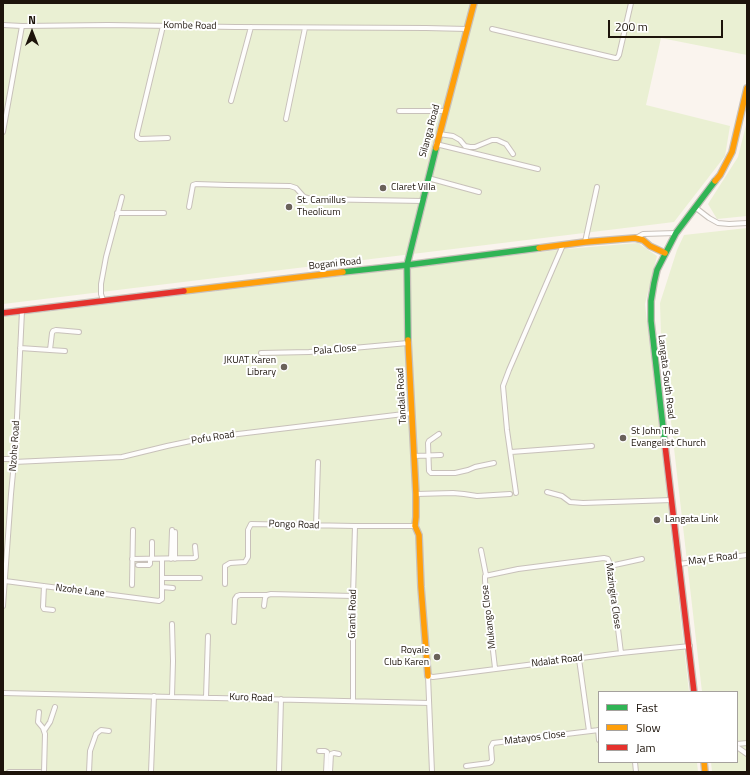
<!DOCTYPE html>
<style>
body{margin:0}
#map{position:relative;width:750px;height:775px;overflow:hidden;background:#faf4ee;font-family:"Titillium Web",sans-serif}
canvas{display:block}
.frame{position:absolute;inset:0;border:4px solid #1d140b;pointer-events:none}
.legend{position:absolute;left:598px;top:691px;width:140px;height:72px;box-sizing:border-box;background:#fff;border:1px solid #a5a19d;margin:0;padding:5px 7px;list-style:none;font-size:12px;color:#1d140b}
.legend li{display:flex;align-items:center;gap:8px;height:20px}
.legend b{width:20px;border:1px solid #a5a19d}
.north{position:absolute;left:12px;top:12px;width:40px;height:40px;-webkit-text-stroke:3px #fff;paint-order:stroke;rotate:0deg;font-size:11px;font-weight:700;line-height:16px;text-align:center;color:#1d140b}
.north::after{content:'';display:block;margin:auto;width:14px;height:18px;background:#1d140b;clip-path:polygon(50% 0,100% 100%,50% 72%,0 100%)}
.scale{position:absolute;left:608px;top:20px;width:115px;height:18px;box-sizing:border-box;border:2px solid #1d140b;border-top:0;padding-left:5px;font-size:12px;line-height:14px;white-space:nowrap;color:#1d140b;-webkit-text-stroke:3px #fff;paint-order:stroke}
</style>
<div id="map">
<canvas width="750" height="775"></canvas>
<div class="frame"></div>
<ul class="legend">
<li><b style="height:5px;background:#30b455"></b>Fast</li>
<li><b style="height:5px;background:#ff9f0a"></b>Slow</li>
<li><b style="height:5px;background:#e5322d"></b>Jam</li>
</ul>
<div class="north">N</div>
<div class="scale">200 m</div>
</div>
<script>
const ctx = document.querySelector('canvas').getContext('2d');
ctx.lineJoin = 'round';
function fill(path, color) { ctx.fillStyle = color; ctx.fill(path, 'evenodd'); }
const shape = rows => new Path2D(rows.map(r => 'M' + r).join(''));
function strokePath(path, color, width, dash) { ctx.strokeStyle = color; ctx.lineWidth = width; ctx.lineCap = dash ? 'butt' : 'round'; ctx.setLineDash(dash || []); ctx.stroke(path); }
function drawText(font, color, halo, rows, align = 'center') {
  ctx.font = font + ' "Titillium Web",sans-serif'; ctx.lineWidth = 4; ctx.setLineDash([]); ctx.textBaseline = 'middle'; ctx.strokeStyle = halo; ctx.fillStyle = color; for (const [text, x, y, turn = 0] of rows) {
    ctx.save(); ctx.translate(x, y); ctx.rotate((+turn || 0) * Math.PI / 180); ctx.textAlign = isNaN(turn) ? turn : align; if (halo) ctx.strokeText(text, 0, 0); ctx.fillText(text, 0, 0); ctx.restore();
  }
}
fill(shape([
 [3,3,747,3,747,55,661,38,646,105,730,126,725,156,674,222,3,304],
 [747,121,747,216,717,219,708,204,738,157],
 [747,228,747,772,712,772,711,762,737,762,737,692,702,692,661,335,660,303,677,250,684,235],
 [638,243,657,256,645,304,689,692,599,692,599,762,697,762,698,772,3,772,3,317,566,249]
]), '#eaf0d3');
const street = shape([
 [3,25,22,26],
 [163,26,137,134,137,137,140,139,168,138],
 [492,29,615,58,617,58,619,55,631,3],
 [231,101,251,27],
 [399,111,445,111],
 [286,119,305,28],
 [3,132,22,26,108,25,236,27,426,28,467,29],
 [439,134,453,136,460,140,465,146,470,147,475,147,492,140,497,140,506,144,513,154],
 [436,144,538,169],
 [428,178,479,192],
 [189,207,193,185,196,184,228,185,290,186,296,188,304,197,311,199,423,201],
 [696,208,709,218,718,223,729,224,747,223],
 [117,213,164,213],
 [636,238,643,234,676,233],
 [585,242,597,187],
 [103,300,101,294,101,284,106,257,122,197],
 [20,348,65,351],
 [50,350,52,333,53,331,56,330,79,332],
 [261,353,309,352,408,343],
 [439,434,429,441,428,443,429,471,431,473,455,473,468,470,475,467,494,463],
 [511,452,592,446],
 [414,456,441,455],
 [3,459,15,459],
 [14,462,122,457,167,446,205,438,412,413],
 [547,492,562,496,570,502,583,503,672,500],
 [516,493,507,430,503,386,509,370,563,245],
 [416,494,453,493,464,494,477,496,510,494],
 [316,526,318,462],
 [152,542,152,559],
 [481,550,486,575],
 [132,559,194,558,196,557,195,546],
 [171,559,172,530],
 [175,559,175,532],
 [679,564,747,555],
 [138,565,149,565,150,564,150,559],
 [610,566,642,559],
 [162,578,200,578],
 [5,581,159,601,162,599,162,559],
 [225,584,225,566,230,563,245,562,248,557,248,530,251,524,355,526,415,526],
 [132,585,133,530],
 [44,586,43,607,44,609,53,610],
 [162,587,173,588],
 [3,606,11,494,14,462,15,459,22,311],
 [264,606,265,598,267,595,271,594,353,596],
 [234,622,235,599,237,596,240,595,268,595],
 [579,659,589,731],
 [495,668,485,581,485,576,518,569,604,558,608,559,610,564,621,653],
 [3,693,429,703],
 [172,696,173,661,172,624],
 [206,697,208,636],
 [353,701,353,596,355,526],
 [39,712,38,722,43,728,45,734,44,772],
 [598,730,599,740],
 [44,731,50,722,55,707],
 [737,744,747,743],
 [737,747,747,754],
 [319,751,325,751,327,752,326,772],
 [635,762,636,772],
 [466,766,489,763,491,762,492,760,491,747,493,743,599,730],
 [9,772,40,772],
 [89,772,90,751,96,734,101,730,109,731],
 [151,772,154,696],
 [279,772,281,699],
 [330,772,331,754,334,753,339,754],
 [432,772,428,676,433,677,621,653,690,646]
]);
const fast = shape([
 [343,272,407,265,539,248],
 [408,340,407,265,436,148],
 [665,445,651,321,651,301,654,283,657,270,676,233,715,181]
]);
const slow = shape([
 [436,148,474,3],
 [715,181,720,175,732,152,747,88],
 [539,248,585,242,635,238,643,240,650,246,665,253],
 [184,291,343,272],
 [408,340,416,494,416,517,415,526,419,535,421,587,428,676],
 [704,762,705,772]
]);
const jam = shape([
 [3,313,184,291],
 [665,445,694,692]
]);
strokePath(street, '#c8c1ba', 6);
strokePath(fast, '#c8c1ba', 8);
strokePath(slow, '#c8c1ba', 8);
strokePath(jam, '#c8c1ba', 8);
strokePath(street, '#fefdfc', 4);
strokePath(fast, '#30b455', 5.5);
strokePath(slow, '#ff9f0a', 5.5);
strokePath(jam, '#e5322d', 5.5);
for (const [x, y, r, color] of [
 [383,188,4,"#6a625a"],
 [289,207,4,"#6a625a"],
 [284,367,4,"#6a625a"],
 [623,438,4,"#6a625a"],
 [657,520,4,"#6a625a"],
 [437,657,4,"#6a625a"]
]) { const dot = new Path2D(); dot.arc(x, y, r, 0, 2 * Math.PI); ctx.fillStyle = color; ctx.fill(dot); strokePath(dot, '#fff', 1.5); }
drawText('10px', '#1d140b', '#fff', [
 ["Kombe Road",190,26,1],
 ["Silanga Road",430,131,-75],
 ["Bogani Road",335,264,-6],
 ["Pala Close",335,350,-5],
 ["Langata South Road",666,377,83],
 ["Tandala Road",402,396,-93],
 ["Pofu Road",213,438,-9],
 ["Nzohe Road",15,446,-86],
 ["Pongo Road",294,525,2],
 ["May E Road",713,559,-7],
 ["Nzohe Lane",80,591,7],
 ["Mazingira Close",613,596,82],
 ["Granti Road",353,614,-89],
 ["Mukango Close",489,617,-97],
 ["Ndalat Road",557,661,-7],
 ["Kuro Road",251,698,2],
 ["Matayos Close",535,738,-7]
]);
drawText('10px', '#1d140b', '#fff', [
 ["Claret Villa",391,188],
 ["St. Camillus",297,201],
 ["Theolicum",297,213],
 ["JKUAT Karen",276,361,"right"],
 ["Library",276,373,"right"],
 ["St John The",631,432],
 ["Evangelist Church",631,444],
 ["Langata Link",665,520],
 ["Royale",429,651,"right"],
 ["Club Karen",429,663,"right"]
], 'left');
</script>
